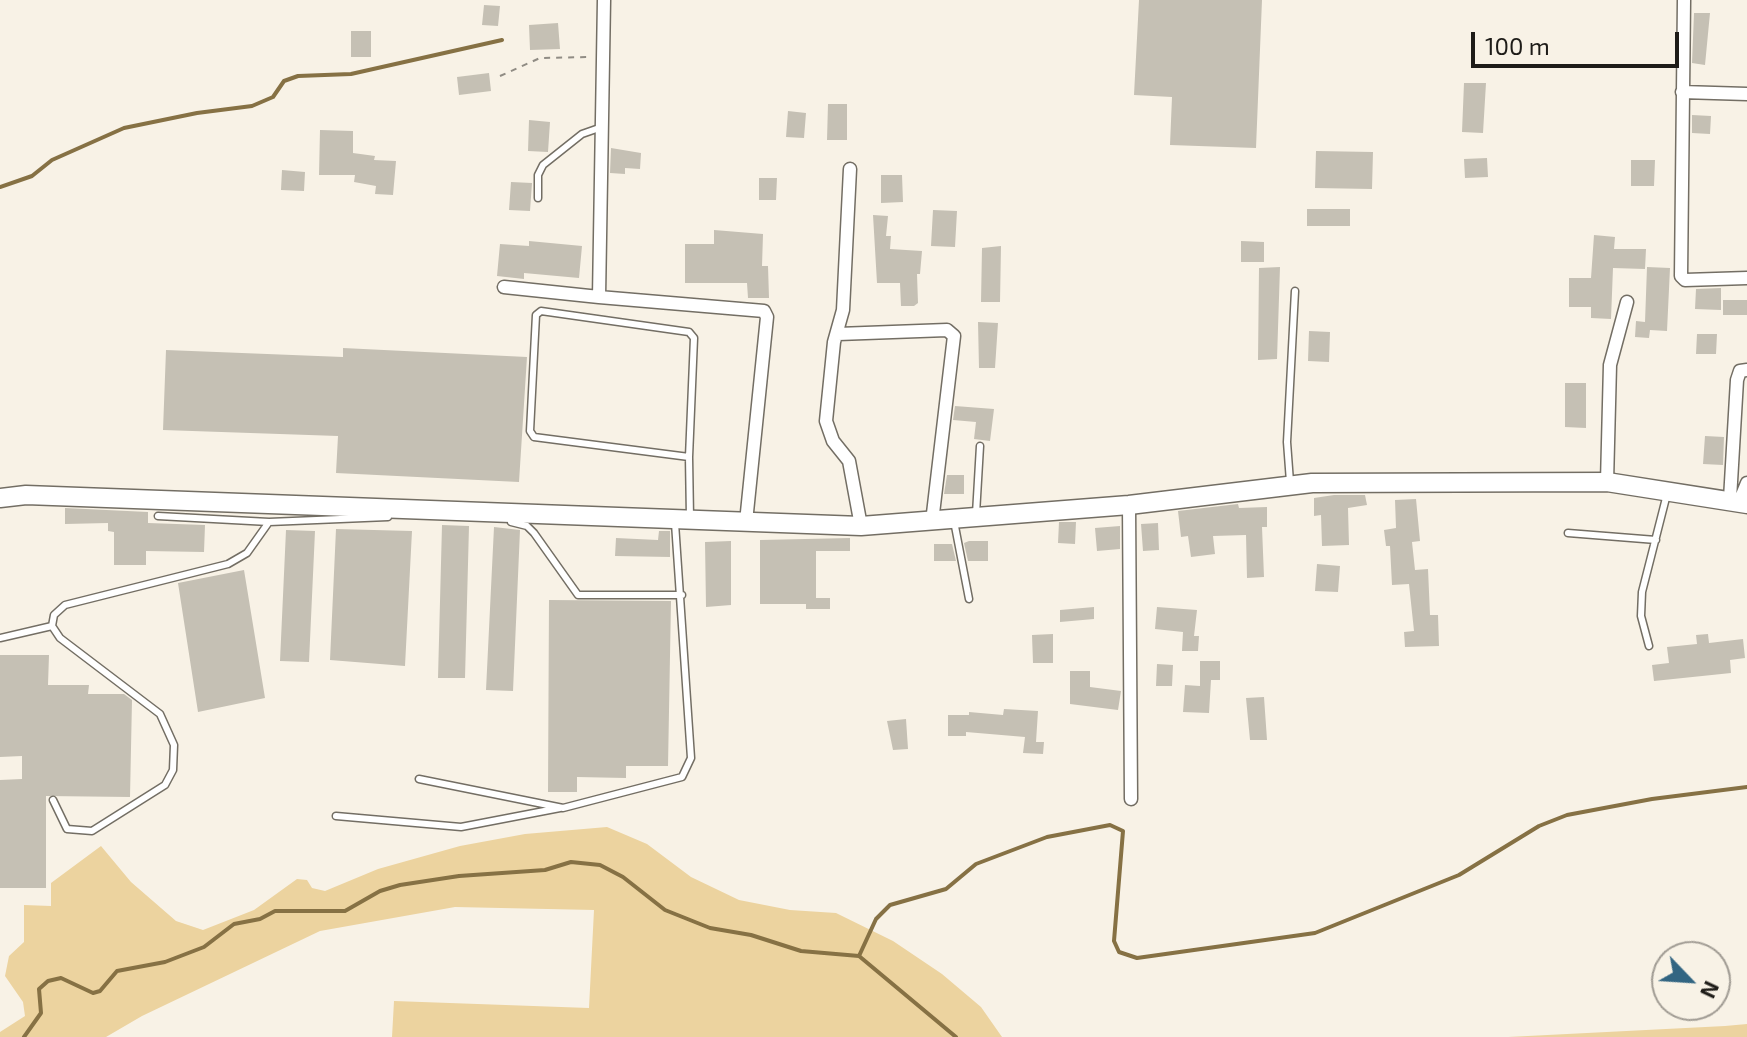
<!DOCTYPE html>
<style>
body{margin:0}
#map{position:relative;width:1747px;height:1037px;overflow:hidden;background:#f8f2e6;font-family:"Exo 2",sans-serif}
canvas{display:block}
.north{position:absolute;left:1651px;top:941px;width:80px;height:80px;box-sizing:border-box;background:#f8f2e6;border:2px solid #a19c94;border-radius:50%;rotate:115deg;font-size:22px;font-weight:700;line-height:32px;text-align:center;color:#1e1c18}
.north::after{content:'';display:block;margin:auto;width:28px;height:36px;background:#326582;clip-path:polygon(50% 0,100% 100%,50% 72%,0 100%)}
.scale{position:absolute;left:1471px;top:32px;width:208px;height:36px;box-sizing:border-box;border:4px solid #1e1c18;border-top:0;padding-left:10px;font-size:24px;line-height:28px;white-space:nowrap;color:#1e1c18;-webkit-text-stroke:6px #f8f2e6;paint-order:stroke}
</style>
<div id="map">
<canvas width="1747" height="1037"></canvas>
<div class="north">N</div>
<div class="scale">100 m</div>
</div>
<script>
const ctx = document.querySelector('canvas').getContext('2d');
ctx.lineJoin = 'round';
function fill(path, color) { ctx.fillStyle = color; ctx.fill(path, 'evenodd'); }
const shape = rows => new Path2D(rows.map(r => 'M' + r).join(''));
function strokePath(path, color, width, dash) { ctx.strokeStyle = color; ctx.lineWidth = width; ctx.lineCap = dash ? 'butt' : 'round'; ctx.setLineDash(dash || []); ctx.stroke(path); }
fill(shape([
 [607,827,647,844,691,877,739,900,790,910,836,913,893,941,942,974,981,1007,1002,1037,392,1037,394,1001,589,1008,594,910,455,907,320,931,142,1016,106,1037,0,1037,0,1032,25,1016,23,1002,5,976,9,956,24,942,24,905,51,906,51,883,101,846,131,882,176,921,203,930,254,910,297,879,307,880,312,888,325,891,378,869,460,846,525,834],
 [1747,1024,1747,1037,1508,1037,1725,1026]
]), '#ecd39f');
strokePath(shape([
 [0,187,32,176,52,160,124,128,197,113,252,106,273,97,284,81,298,76,351,74,502,40],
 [859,956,876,919,890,905,946,889,976,864,1047,837,1110,825,1123,831,1114,941,1119,952,1137,958,1315,933,1459,875,1539,826,1567,815,1652,799,1747,787],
 [24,1037,41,1013,39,989,48,981,61,978,93,993,100,991,117,971,165,962,204,947,234,924,260,919,275,911,345,911,380,891,400,885,459,876,545,870,571,862,600,865,623,877,665,910,710,928,751,935,801,951,859,956,956,1037]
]), '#867144', 4);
fill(shape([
 [1139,0,1262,0,1256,148,1170,145,1172,97,1134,95],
 [484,5,500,6,498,26,482,25],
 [1694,13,1710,13,1705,65,1692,63],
 [558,23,560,49,530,50,529,25],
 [351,31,371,31,371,57,351,57],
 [489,73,491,91,459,95,457,77],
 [1464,83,1486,83,1483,133,1462,132],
 [828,104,847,104,847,140,827,140],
 [788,111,806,113,804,138,786,137],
 [1692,115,1711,116,1710,134,1692,133],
 [529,120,550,122,548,152,528,151],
 [320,130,353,131,353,153,375,156,374,160,396,161,393,195,375,194,376,186,354,182,355,175,319,175],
 [611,148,641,153,640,169,625,168,625,174,610,173],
 [1316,151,1373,152,1372,189,1315,188],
 [1487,158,1488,177,1465,178,1464,159],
 [1631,160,1655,160,1654,186,1631,186],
 [282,170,305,172,304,191,281,190],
 [881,175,902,175,903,202,881,203],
 [759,178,777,178,776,200,759,200],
 [511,182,532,183,530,211,509,210],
 [1307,209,1350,209,1350,226,1307,226],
 [933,210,957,211,955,247,931,246],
 [873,215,888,216,886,236,891,236,890,249,922,251,920,274,917,274,918,303,914,306,901,306,900,283,877,283],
 [714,230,763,234,762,266,768,266,769,298,748,298,747,283,685,283,685,244,714,244],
 [1594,235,1615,237,1614,249,1646,249,1645,269,1613,268,1611,319,1591,318,1591,307,1569,307,1569,278,1591,278],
 [529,241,582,246,579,278,524,273,524,279,497,276,500,244,529,246],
 [1241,241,1264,242,1264,262,1241,262],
 [1001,246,1000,302,981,302,982,248],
 [1280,267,1277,359,1258,360,1259,268],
 [1647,267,1670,268,1667,331,1650,330,1649,338,1635,337,1636,321,1645,322],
 [1721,288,1721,310,1695,309,1696,289],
 [1723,300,1747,300,1747,315,1723,315],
 [978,322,998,323,995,368,979,368],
 [1309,331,1330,332,1329,362,1308,361],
 [1697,334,1717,334,1716,354,1696,354],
 [343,348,527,357,519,482,336,473,338,436,163,430,166,350,343,357],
 [1565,383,1586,383,1586,428,1565,427],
 [955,406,994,409,990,441,974,439,976,422,953,420],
 [1705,436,1724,437,1723,465,1703,464],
 [947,475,964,475,964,494,944,494],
 [1334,495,1365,495,1367,505,1348,508,1349,545,1322,546,1321,515,1314,516,1314,498],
 [1416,499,1420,541,1412,542,1415,570,1428,569,1430,615,1438,615,1439,646,1405,647,1404,632,1414,631,1409,584,1392,585,1390,546,1386,546,1384,530,1396,528,1395,500],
 [1238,504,1239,508,1267,507,1267,527,1262,527,1264,577,1247,578,1246,535,1213,536,1215,554,1191,557,1188,536,1181,537,1178,511],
 [65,508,148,512,148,523,205,525,204,552,146,551,146,565,114,565,114,532,108,531,108,523,65,524],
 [1059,522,1076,522,1075,544,1058,543],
 [1158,523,1159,550,1143,551,1141,524],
 [442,525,469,526,465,678,438,678],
 [1120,526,1120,549,1097,551,1095,528],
 [494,527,520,530,513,691,486,690],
 [336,529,412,531,405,666,330,660],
 [286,530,315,531,309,662,280,661],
 [659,531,670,531,670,557,615,556,616,538,658,540],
 [850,538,850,551,816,551,816,598,830,598,830,609,806,609,806,604,760,604,760,540],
 [731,541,731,605,706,607,705,542],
 [969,541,988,541,988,561,968,561,964,543],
 [934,544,952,544,956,561,934,561],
 [1317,564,1340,566,1338,592,1315,591],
 [244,570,265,698,198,712,178,583],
 [549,600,671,601,668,766,626,766,626,778,577,777,577,792,548,792],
 [1094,607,1094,619,1060,622,1060,610],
 [1157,607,1197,610,1194,636,1199,636,1198,651,1182,651,1183,632,1155,629],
 [1053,634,1053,663,1033,663,1032,635],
 [1708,634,1709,643,1743,639,1745,658,1730,660,1731,673,1654,681,1652,665,1669,663,1667,647,1697,644,1696,635],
 [0,655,49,655,48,685,89,685,88,694,124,694,132,700,130,797,46,796,46,888,0,888,0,780,22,779,22,756,0,757],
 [1200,661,1220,661,1220,680,1211,680,1209,713,1183,712,1185,685,1200,686],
 [1157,664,1173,665,1172,686,1156,686],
 [1070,671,1090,671,1090,687,1121,691,1118,710,1070,704],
 [1264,697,1267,740,1250,740,1246,698],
 [1004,709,1038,711,1036,742,1044,742,1043,754,1023,753,1025,737,966,732,966,736,948,736,948,715,969,715,969,712,1003,715],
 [906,719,908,749,893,750,887,721]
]), '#c5c0b4');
const lane = shape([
 [538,198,538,175,543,165,582,134,602,127],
 [689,457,534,437,530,431,536,315,541,311,689,332,694,338,689,457,690,518],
 [1290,482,1287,442,1295,291],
 [976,514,980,446],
 [158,516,269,522],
 [954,521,969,599],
 [511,522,527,526,534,533,578,595,682,595],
 [1568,533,1656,540],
 [0,638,52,626],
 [1649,646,1641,616,1642,592,1667,494],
 [419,779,563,808,682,777,691,758,675,523],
 [53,800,67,829,92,831,165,785,173,770,174,745,160,714,60,638,52,626,54,615,65,605,228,564,247,553,269,522,388,517],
 [336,816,461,827,560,808]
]);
const street = shape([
 [604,0,599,297,764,311,767,317,746,522],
 [1684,0,1681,276,1685,280,1747,278],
 [1682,92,1747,94],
 [850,169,843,310,834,342,826,421,833,441,849,461,861,526],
 [504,287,599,297],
 [838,334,947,330,954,336,932,522],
 [1607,482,1610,365,1627,302],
 [1730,499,1737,380,1740,371,1747,370],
 [1740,500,1747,483],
 [1129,505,1131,799]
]);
const secondary = shape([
 [0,498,26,495,861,526,1129,505,1312,483,1607,482,1747,504]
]);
strokePath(lane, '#736e64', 9);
strokePath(street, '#736e64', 15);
strokePath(secondary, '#736e64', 21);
strokePath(shape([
 [500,76,540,58,590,57]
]), '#908c84', 2, [6, 6]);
strokePath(lane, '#fff', 6);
strokePath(street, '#fff', 12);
strokePath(secondary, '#fff', 18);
</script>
